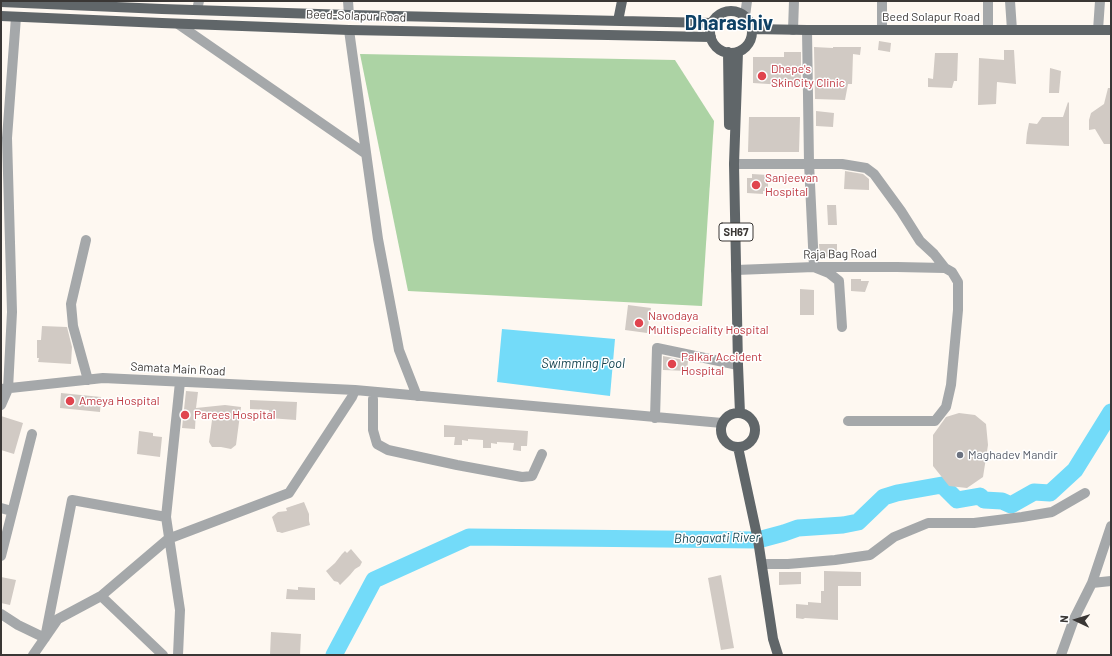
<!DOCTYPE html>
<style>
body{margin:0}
#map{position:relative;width:1112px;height:656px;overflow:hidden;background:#fef8f1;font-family:Barlow,sans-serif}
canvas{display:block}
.frame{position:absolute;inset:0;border:2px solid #3a3735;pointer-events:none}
.north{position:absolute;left:1056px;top:600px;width:40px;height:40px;-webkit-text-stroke:3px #fff;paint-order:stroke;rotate:274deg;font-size:11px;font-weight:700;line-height:16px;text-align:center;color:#3a3735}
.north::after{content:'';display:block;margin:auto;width:14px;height:18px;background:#3a3735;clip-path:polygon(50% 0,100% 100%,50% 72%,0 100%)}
</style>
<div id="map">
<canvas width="1112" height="656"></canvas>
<div class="frame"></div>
<div class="north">N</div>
</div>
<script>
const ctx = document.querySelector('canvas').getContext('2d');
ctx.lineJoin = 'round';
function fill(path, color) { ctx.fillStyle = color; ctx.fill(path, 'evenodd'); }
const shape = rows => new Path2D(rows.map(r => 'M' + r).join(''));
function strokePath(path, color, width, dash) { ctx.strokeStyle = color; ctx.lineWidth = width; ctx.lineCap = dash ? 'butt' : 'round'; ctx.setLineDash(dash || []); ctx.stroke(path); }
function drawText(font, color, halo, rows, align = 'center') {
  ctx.font = font + ' Barlow,sans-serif'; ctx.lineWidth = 3; ctx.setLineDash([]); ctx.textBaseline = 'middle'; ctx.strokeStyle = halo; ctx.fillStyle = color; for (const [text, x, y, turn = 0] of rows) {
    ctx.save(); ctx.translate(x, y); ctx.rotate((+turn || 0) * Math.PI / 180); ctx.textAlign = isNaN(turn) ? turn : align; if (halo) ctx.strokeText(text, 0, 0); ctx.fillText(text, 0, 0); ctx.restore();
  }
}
fill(shape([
 [360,54,675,60,714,121,702,306,408,291]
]), '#acd3a4');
fill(shape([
 [502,329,615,339,610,396,497,382]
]), '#73dbf9');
strokePath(shape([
 [334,655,374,580,469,537,758,540,784,533,798,528,843,525,858,522,884,497,897,493,942,485,957,500,980,496,984,500,1002,501,1011,505,1034,492,1050,493,1075,470,1111,412]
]), '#73dbf9', 17);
fill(shape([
 [879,41,891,43,890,52,878,50],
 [814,47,833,48,833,47,861,47,860,55,853,54,852,84,848,84,845,100,815,99],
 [1004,50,1014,50,1016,84,997,82,996,104,978,105,979,58,1004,60],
 [784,52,801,52,801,87,784,87,784,85,753,83,753,57,784,57],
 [935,53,958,53,957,81,954,81,952,88,928,87,928,78,933,79],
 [1050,68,1061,71,1059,93,1049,93],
 [1108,88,1111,88,1111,144,1104,144,1095,129,1089,130,1089,120,1091,113,1104,104],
 [1068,102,1069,103,1069,146,1026,144,1027,133,1029,123,1037,124,1042,117,1063,117],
 [816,111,834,113,833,127,816,126],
 [749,117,800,117,799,152,748,152],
 [845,171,863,174,869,179,869,190,844,189],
 [752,174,768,175,768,191,763,191,763,194,747,193,747,178,752,178],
 [827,205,836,205,837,225,828,225],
 [819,244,837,244,837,257,820,257],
 [851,279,861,279,861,281,869,281,865,292,851,291],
 [800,289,814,290,814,315,800,315],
 [628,305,651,308,647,333,625,330],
 [42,326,67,327,72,347,71,364,38,362,39,358,37,358,37,340,41,340],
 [663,356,688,361,687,371,663,370],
 [186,391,198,392,196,408,225,405,241,407,236,445,231,449,221,447,212,447,209,442,213,413,196,410,195,429,182,428],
 [61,393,101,397,100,412,60,408],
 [250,400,297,402,296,420,269,418,269,410,250,409],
 [959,413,975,415,986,424,988,445,983,477,967,488,949,486,933,466,933,435,946,417],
 [1,416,23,423,14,454,1,450],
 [444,425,528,431,527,446,521,446,521,451,513,450,514,443,497,442,497,444,491,443,491,448,483,448,483,440,468,439,468,441,462,440,462,445,454,445,455,437,444,437],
 [139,431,153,433,153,436,162,437,160,457,137,454],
 [304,502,309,514,309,521,310,525,282,533,279,532,277,532,272,517,278,512,287,511,286,508],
 [351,549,362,562,360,566,355,569,350,575,340,585,338,582,334,581,326,571,335,563,342,554,345,551,347,553],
 [824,571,861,572,861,586,838,586,838,620,805,618,803,619,796,618,796,604,808,605,808,602,821,603,821,591,824,591],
 [779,572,801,572,801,584,779,585],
 [721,575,734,648,721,650,708,578],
 [1,577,16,580,10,605,1,603],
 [298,587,315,588,315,600,286,599,287,589,298,590],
 [271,632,301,634,300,655,270,655]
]), '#d1cac4');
strokePath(shape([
 [348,1,349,15],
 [882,1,882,30],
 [988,1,988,30],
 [1010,1,1012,30],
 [197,10,199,1],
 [745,16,747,1],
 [178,24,366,154],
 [349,30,378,239,399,350,417,396],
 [793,30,794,1],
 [807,30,809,163,814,267,829,273,839,281,842,327],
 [1098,30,1100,1],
 [734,164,842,164,866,168,874,174,901,211,920,241,934,254,945,268,952,272,958,282,958,310,951,385,946,407,935,421,848,421],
 [86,240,71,304,73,326,88,380],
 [736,270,814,267,897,267,945,268],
 [1,389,103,378,355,390,722,423],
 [373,399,373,430,377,444,388,450,457,465,522,477,532,476,542,454],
 [1,405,8,389,12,312,7,138,16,17],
 [655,418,657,348,738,365],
 [1,508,12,511],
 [166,517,180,382],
 [1,556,32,434],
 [762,564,788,564,835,560,870,555,894,537,928,523,974,523,1022,517,1052,512,1085,493],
 [1092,583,1111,581],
 [101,596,163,655],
 [1,614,18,625,45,638,72,500,166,517,180,610,178,655],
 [33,655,58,619,101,596,168,539,289,493,352,397,355,390],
 [1061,655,1074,619,1092,583,1111,526]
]), '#a5a8aa', 10);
strokePath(shape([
 [1,2,162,9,349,15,712,23],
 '710 32a21 21 0 1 1 42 0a21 21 0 1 1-42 0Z',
 [1,16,162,23,349,30,711,37],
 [618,21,622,1],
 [752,29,807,30,1111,30],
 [728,52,729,125],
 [738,52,734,164,738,365,740,413],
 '721 430a17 17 0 1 1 34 0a17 17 0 1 1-34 0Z',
 [738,447,758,540,773,639,778,655]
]), '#606669', 10);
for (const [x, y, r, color] of [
 [762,76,5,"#e0444e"],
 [756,185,5,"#e0444e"],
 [639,323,5,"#e0444e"],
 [672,364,5,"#e0444e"],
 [70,401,5,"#e0444e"],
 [185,415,5,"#e0444e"],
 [960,455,4,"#6b7280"]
]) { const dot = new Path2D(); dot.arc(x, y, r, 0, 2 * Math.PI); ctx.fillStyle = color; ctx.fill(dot); strokePath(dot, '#fff', 1.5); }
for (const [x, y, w] of [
 [736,232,34]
]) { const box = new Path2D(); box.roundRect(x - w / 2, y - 9, w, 18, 3); ctx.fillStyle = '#fff'; ctx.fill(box); strokePath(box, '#3a3735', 1); }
drawText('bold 11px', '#3a3735', null, [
 ["SH67",736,232]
]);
drawText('12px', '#3a3735', '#fff', [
 ["Beed-Solapur Road",356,16,2],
 ["Beed Solapur Road",931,17],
 ["Raja Bag Road",840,254,-1],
 ["Samata Main Road",178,369,3]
]);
drawText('12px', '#be3a42', '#fff', [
 ["Dhepe's",771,69],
 ["SkinCity Clinic",771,83],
 ["Sanjeevan",765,178],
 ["Hospital",765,192],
 ["Navodaya",648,316],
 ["Multispeciality Hospital",648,330],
 ["Palkar Accident",681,357],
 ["Hospital",681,371],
 ["Ameya Hospital",79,401],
 ["Parees Hospital",194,415]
], 'left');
drawText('12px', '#5b616d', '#fff', [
 ["Maghadev Mandir",968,455]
], 'left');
drawText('italic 13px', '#164551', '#fff', [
 ["Swimming Pool",583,364],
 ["Bhogavati River",717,538,-1]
]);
drawText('bold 20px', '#0f4165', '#fff', [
 ["Dharashiv",729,23]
]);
</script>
